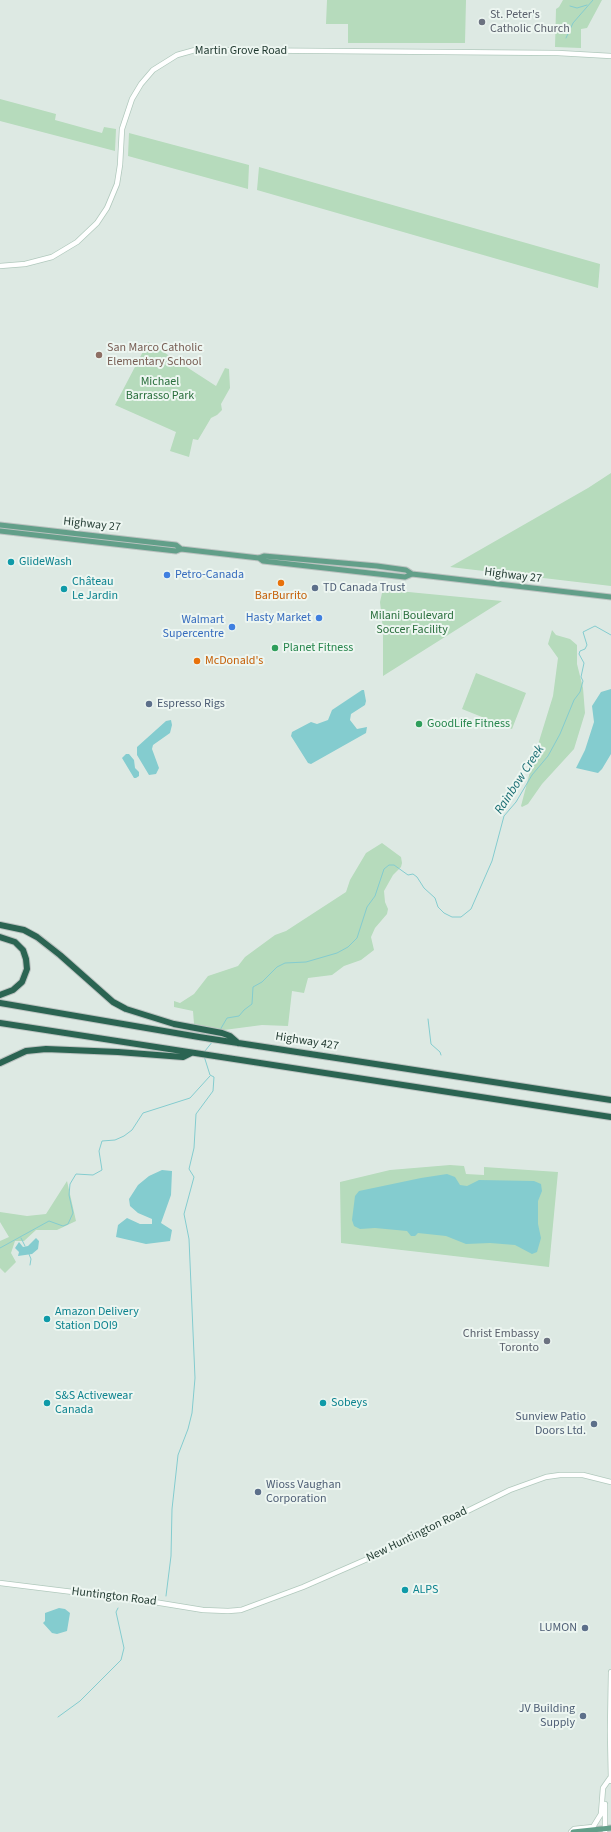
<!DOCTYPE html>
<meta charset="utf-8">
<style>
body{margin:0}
canvas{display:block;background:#dde9e3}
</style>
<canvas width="611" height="1832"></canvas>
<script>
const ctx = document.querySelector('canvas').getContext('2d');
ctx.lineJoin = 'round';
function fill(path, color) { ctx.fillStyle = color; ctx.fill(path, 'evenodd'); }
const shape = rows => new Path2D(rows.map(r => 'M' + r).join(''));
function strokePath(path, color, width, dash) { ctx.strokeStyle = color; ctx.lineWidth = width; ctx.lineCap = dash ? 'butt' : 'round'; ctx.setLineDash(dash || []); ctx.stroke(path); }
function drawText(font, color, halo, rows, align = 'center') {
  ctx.font = font + ' "Source Sans 3",sans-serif'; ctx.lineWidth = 4; ctx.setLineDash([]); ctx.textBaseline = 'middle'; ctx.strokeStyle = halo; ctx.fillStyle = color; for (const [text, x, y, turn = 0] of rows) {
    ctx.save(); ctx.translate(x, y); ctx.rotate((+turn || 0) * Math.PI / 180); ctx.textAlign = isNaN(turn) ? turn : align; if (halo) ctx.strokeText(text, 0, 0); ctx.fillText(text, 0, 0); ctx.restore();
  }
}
fill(shape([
 [327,0,466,0,465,43,348,43,348,24,326,24],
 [563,0,602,0,587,28,581,29,581,48,555,47,556,9,559,7],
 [0,99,56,114,55,120,102,133,104,127,116,129,115,151,0,121],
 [129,133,249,165,248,189,128,156],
 [259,167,600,264,598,288,257,190],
 [148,342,216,386,225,368,229,369,230,388,221,404,222,410,217,415,211,418,198,440,193,439,189,457,170,451,176,432,115,405],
 [611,473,611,586,450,567,588,488],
 [384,584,398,591,502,601,383,676,383,630,380,602],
 [552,630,556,635,570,639,577,645,577,664,583,688,585,713,574,749,542,784,528,804,522,807,521,806,532,764,553,696,558,658,548,644],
 [476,673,526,693,512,729,462,709],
 [382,843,401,857,402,863,401,867,393,875,384,891,385,902,388,909,387,914,375,928,371,937,374,950,361,960,344,966,332,975,308,978,304,993,292,991,288,1026,262,1025,224,1030,194,1024,193,1011,174,1007,174,1001,180,1003,194,994,208,976,238,966,245,957,275,935,286,931,346,892,350,880,366,853],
 [450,1165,464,1166,466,1174,484,1175,484,1167,558,1172,549,1267,341,1243,340,1182,390,1170],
 [67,1181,76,1221,57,1230,36,1230,24,1241,15,1241,11,1253,16,1262,5,1273,0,1268,0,1241,9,1237,0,1222,0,1212,27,1216,46,1214]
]), '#b6dbbc');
fill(shape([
 [611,689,611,754,602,769,598,773,576,768,585,750,594,722,592,706,601,692],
 [362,690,364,690,366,701,365,705,351,714,350,720,357,729,367,727,366,733,311,764,308,763,291,736,292,732,311,722,317,724,328,720,332,710],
 [171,720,172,725,170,733,153,745,152,749,159,768,156,774,149,775,137,755,137,747,166,721],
 [126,754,129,754,134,760,135,768,139,772,139,776,136,778,134,778,122,758],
 [162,1170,172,1171,171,1195,161,1223,172,1230,170,1241,146,1244,116,1237,118,1225,127,1218,140,1224,152,1224,152,1219,138,1213,130,1206,129,1199,138,1185,149,1176],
 [447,1174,455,1177,460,1185,467,1186,479,1180,534,1181,541,1184,542,1191,538,1201,538,1224,541,1238,537,1252,532,1254,515,1245,490,1243,466,1244,446,1236,418,1233,415,1236,411,1236,407,1231,375,1228,360,1229,354,1226,352,1220,355,1196,359,1191,421,1178],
 [36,1238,39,1241,38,1249,32,1254,18,1256,19,1252,15,1248,19,1242,23,1247,28,1246],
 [59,1608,65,1609,70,1613,67,1631,57,1634,52,1633,43,1623,45,1621,45,1613]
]), '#84cccf');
strokePath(shape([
 [570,6,577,8,587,5],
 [566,38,573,23,593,0],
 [428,1019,431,1044,440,1052,441,1055],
 [220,1030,227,1018,239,1016,244,1010,252,1004,253,987,262,982,277,967,285,963,306,962,337,953,348,947,357,938,367,907,375,896,384,869,389,865,394,865,408,875,413,874,417,877,424,888,435,898,438,907,444,913,452,917,461,917,471,909,492,861,504,816,516,802,532,775,548,756,560,734,574,700,580,692,583,681,581,677,584,663,579,654,580,651,585,649,587,645,583,632,595,626,611,635],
 [205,1051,213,1041],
 [21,1238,25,1246],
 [0,1248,49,1221,63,1226,68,1224,73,1213,69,1195,70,1184,76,1174,93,1175,102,1170,99,1151,102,1141,115,1140,124,1136,132,1130,143,1113,190,1098,210,1076],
 [29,1254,31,1259,30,1265],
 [166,1596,171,1556,172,1509,178,1455,188,1429,192,1413,195,1378,189,1239,184,1214,194,1177,189,1169,194,1148,196,1114,213,1091,214,1077,210,1075,204,1056],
 [58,1717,80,1701,121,1660,124,1648,116,1612,118,1608]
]), '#84cccf', 1);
const secondary = shape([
 [0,266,25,264,52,257,77,242,97,223,107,208,117,184,120,165,122,129,132,99,141,84,153,70,177,55,195,50,209,50,558,53,611,56],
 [0,1583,154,1602,203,1610,228,1611,241,1610,303,1587,388,1550,510,1490,546,1477,560,1475,583,1475,611,1482],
 [611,1672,610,1731,611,1781],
 [571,1832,574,1829,593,1827,601,1814,603,1788,610,1778],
 [605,1832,605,1804]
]);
const primary = shape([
 [0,525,176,545,181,549],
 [0,531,176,551,181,549,259,558,264,556,377,566,406,570,412,574,611,597],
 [259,558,263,561,405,577,412,574],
 [573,1832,611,1828]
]);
const highway = shape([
 [0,925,24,930,37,937,60,955,113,1002,126,1009,174,1024,222,1033,230,1036,238,1043],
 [0,937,15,942,23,950,26,959,27,969,22,982,13,990,0,995],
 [0,1003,199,1037,611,1100],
 [0,1023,611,1117],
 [0,1063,26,1051,46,1049,118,1052,183,1057,191,1053]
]);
strokePath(secondary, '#b1c9bd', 6);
strokePath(primary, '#bcc3c1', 7);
strokePath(highway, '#bcc3c1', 8);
strokePath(secondary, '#fff', 4.5);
strokePath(primary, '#629f89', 5);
strokePath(highway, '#2b6452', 6);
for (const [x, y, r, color] of [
 [482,22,4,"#6b7280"],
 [99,355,4,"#8d6e63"],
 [11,562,4,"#0f9aa8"],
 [167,575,4,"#3f7fe0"],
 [281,583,4,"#e8710a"],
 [315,588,4,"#5c6f8a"],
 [64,589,4,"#0f9aa8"],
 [319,618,4,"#3f7fe0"],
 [232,627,4,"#3f7fe0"],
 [275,648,4,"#2e9e5b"],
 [197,661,4,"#e8710a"],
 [149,704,4,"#5c6f8a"],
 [419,724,4,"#2e9e5b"],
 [47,1319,4,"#0f9aa8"],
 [547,1341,4,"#6b7280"],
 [47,1403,4,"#0f9aa8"],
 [323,1403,4,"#0f9aa8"],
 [594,1424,4,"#5c6f8a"],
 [258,1492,4,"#5c6f8a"],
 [405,1590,4,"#0f9aa8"],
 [585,1628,4,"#5c6f8a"],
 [583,1716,4,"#5c6f8a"]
]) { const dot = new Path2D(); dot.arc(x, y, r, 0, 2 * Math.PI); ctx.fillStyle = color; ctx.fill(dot); strokePath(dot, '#edf6f1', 1.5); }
drawText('12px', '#5b616d', '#edf6f1', [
 ["St. Peter's",490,15],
 ["Catholic Church",490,29],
 ["Christ Embassy",539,1334,"right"],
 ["Toronto",539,1348,"right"]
], 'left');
drawText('12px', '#1f382f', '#edf6f1', [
 ["Martin Grove Road",241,51],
 ["Highway 27",92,525,6],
 ["Highway 27",513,576,7],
 ["Highway 427",307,1042,9],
 ["New Huntington Road",417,1535,-26],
 ["Huntington Road",114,1597,7]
]);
drawText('12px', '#785e54', '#edf6f1', [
 ["San Marco Catholic",107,348],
 ["Elementary School",107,362]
], 'left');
drawText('12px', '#2a6f3d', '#edf6f1', [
 ["Michael",160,382],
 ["Barrasso Park",160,396],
 ["Milani Boulevard",412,616],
 ["Soccer Facility",412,630]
]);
drawText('12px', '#0d838f', '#edf6f1', [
 ["GlideWash",19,562],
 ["Château",72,582],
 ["Le Jardin",72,596],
 ["Amazon Delivery",55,1312],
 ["Station DOI9",55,1326],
 ["S&S Activewear",55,1396],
 ["Canada",55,1410],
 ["Sobeys",331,1403],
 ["ALPS",413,1590]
], 'left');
drawText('12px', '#366cbe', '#edf6f1', [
 ["Petro-Canada",175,575,"left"],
 ["Hasty Market",311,618],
 ["Walmart",224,620],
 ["Supercentre",224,634]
], 'right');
drawText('12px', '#4e5e75', '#edf6f1', [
 ["TD Canada Trust",323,588],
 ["Espresso Rigs",157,704],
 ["Sunview Patio",586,1417,"right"],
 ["Doors Ltd.",586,1431,"right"],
 ["Wioss Vaughan",266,1485],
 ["Corporation",266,1499],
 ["LUMON",577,1628,"right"],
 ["JV Building",575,1709,"right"],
 ["Supply",575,1723,"right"]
], 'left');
drawText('12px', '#c56008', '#edf6f1', [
 ["BarBurrito",281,596],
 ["McDonald's",205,661,"left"]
]);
drawText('12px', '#27864d', '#edf6f1', [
 ["Planet Fitness",283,648],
 ["GoodLife Fitness",427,724]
], 'left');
drawText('italic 13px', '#1a6e73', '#edf6f1', [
 ["Rainbow Creek",520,780,-57]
]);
</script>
